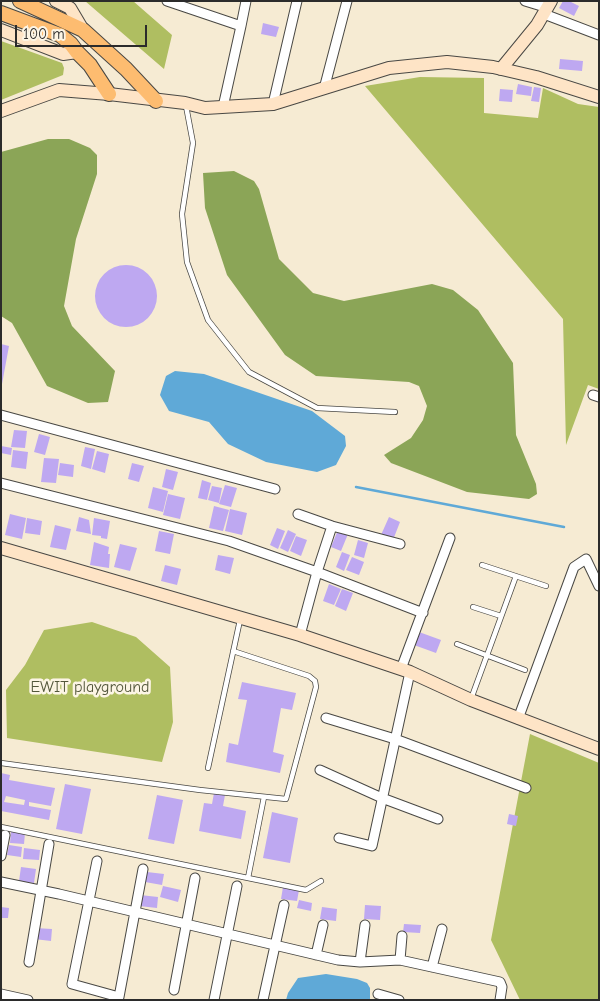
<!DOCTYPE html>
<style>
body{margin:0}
#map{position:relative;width:600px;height:1001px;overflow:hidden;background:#f6ebd3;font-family:"Comic Neue",sans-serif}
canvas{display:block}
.frame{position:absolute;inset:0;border:2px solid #2b2b2b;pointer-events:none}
.scale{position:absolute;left:15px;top:25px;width:132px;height:22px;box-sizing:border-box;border:2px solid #2b2b2b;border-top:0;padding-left:6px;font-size:15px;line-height:18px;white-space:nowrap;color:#2b2b2b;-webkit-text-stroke:4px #fcf5e5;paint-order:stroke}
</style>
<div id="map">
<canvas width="600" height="1001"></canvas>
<div class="frame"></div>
<div class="scale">100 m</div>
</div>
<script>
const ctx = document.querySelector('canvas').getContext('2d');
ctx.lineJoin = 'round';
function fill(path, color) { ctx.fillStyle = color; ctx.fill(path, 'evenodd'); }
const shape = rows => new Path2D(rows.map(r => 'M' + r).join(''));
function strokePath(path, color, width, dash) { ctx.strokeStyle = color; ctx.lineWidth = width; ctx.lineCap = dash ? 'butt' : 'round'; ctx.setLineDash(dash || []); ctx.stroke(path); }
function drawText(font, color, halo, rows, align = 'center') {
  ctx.font = font + ' "Comic Neue",sans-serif'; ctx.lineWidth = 5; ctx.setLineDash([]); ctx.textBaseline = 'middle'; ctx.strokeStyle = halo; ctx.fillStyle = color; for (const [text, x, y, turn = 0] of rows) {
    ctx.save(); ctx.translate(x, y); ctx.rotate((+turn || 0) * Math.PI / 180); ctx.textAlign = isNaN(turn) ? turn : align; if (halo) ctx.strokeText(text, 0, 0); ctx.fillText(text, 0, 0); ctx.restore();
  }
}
fill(shape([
 [85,1,133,1,172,35,164,69],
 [1,41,62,63,64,68,63,75,1,100],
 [420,77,484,78,484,113,538,118,543,88,578,104,599,107,599,389,588,385,566,445,563,319,365,86],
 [92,622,136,637,170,667,173,722,162,762,7,738,6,690,25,665,44,630],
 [530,734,599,763,599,1000,520,1000,491,940]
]), '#afbe61');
fill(shape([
 [48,139,69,139,90,148,97,155,97,174,76,239,64,306,72,326,115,371,108,402,88,403,47,386,12,323,1,316,1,152],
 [234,171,254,181,259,189,279,259,313,293,344,301,432,284,453,290,478,310,513,363,516,435,536,484,537,494,529,499,467,492,391,463,384,455,411,438,423,420,427,406,419,386,409,382,316,376,285,355,227,275,205,208,203,173]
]), '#8ba557');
fill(shape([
 [175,371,204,374,312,411,345,436,346,446,336,465,317,472,266,462,228,444,209,422,169,411,160,395,166,376],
 [326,974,357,979,367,983,370,988,370,1000,286,1000,288,993,298,978]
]), '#5fa9d7');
strokePath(shape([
 [356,487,564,527]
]), '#5fa9d7', 2.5);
fill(shape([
 [563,1,569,1,579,6,574,16,559,8],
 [263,23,279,27,276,37,261,34],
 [560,59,583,61,582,71,559,69],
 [518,84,532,87,531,96,516,94],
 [534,87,541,88,539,102,531,101],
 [500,89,513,90,512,102,499,101],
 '95 296a31 31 0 1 1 62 0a31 31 0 1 1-62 0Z',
 [1,344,9,346,2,384,1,384],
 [14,430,27,431,25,448,11,447],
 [39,434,50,437,45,455,34,452],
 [1,446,12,448,11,455,1,453],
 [85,447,95,449,91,469,81,466],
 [13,450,28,452,26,469,11,467],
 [97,451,109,454,105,473,92,469],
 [44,458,59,459,56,483,41,482],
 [60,463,74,465,73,477,58,475],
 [132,463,144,466,139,482,128,479],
 [166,469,178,472,173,490,162,487],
 [202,480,211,483,207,500,198,498],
 [225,485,237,488,231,507,219,504],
 [212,486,222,488,219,503,208,500],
 [153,487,168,491,163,512,148,508],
 [168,494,185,498,180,519,163,515],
 [214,506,229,510,223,531,209,528],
 [230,509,247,513,242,535,225,531],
 [10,514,26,518,22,539,5,535],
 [79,517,89,520,91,534,76,531],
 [389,517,400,522,393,540,381,535],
 [27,518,42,521,40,535,25,533],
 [94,518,110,521,107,539,101,538,101,536,92,535],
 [55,525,71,529,66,550,50,547],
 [277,528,285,531,278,549,270,545],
 [288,530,296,534,288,552,280,548],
 [338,530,348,534,341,551,331,547],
 [159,531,174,534,170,554,155,551],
 [296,536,307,540,301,556,290,551],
 [358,540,368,543,364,558,354,555],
 [94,542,109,547,108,554,110,554,109,568,90,565],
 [120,544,137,548,130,571,114,567],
 [342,552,350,555,344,571,336,567],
 [218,555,234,558,230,574,215,570],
 [352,557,364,562,359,575,346,570],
 [165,565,181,569,177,585,161,581],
 [329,584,341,589,334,605,323,601],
 [342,589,353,593,346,611,335,606],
 [419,632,441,640,436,653,414,645],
 [242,682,296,693,292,710,281,708,273,752,284,755,280,773,226,762,229,743,238,745,247,700,238,699],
 [1,773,10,775,9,780,55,788,51,806,29,802,29,806,51,810,49,820,1,811],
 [6,796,25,800,24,805,4,802],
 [65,784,91,789,82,834,56,829],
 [214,793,225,795,223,806,246,811,241,839,199,831,204,803,212,804],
 [157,795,183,800,174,844,148,839],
 [272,812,298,818,290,863,263,858],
 [509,814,518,816,516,826,507,824],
 [11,831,25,833,24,844,10,843],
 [9,845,22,847,21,857,7,855],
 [24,848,40,850,39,860,23,859],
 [21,867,36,869,34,883,19,881],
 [147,872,164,874,162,885,145,882],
 [163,886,181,890,178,902,160,897],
 [283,887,299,890,297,901,281,899],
 [140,895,158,897,157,908,139,906],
 [299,900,312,903,311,911,297,908],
 [365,905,381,906,380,920,364,919],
 [1,907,9,908,8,918,1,918],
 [322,907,337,909,336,921,320,919],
 [404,924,421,925,420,933,403,932],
 [35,928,52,929,51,941,34,939]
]), '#bea8f1');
const lane = shape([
 [186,106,193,143,182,214,187,262,208,320,249,372,317,408,395,412],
 [482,565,546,586],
 [473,607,501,616],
 [457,644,525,670],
 [471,699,516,576],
 [1,763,200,790,286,799,316,687,315,681,309,676,233,651],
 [208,768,240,620],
 [1,827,306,890,321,881],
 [248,878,264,797]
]);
const street = shape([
 [167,1,241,26,223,107],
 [525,1,548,8],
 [544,14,599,35],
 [241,26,246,1],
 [324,89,347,1],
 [273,104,297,1],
 [593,395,599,397],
 [1,415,275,489],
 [1,483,229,541,317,572,423,613],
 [298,514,332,526,400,544],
 [300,635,317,572,332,526],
 [401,669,450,538],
 [326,718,395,739,526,788],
 [518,719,574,567,586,559,599,586],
 [320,770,382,798,438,819],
 [339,838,372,846,410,672],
 [1,856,5,835],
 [97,861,72,984,119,997,143,869],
 [1,882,59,894,338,960,360,962,400,960,500,982,502,987,500,1000],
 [316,955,323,925],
 [400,960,402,936],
 [29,962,49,844],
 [360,962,365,925],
 [432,967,442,929],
 [174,990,195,878],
 [1,994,28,1000],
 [378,994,399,1000],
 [214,1000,237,886],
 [263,1000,284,905]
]);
const secondary = shape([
 [56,1,70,8,83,30],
 [1,30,63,54,77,52],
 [501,69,537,25,551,1],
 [1,111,59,90,109,94,185,103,205,108,273,104,389,68,447,62,493,67,536,77,599,97],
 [1,548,300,635,410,672,471,700,599,749]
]);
const primary = shape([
 [20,1,83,30,126,69,156,101],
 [1,13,60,35,71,44,77,52,90,65,109,94]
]);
strokePath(lane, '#494844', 6);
strokePath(street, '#494844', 11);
strokePath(secondary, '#494844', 14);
strokePath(primary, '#494844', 16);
strokePath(lane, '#fff', 4.5);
strokePath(street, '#fff', 9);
strokePath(secondary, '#fee4c6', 12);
strokePath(primary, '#fdbc70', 14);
drawText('16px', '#53573b', '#fcf5e5', [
 ["EWIT playground",90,687]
]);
</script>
